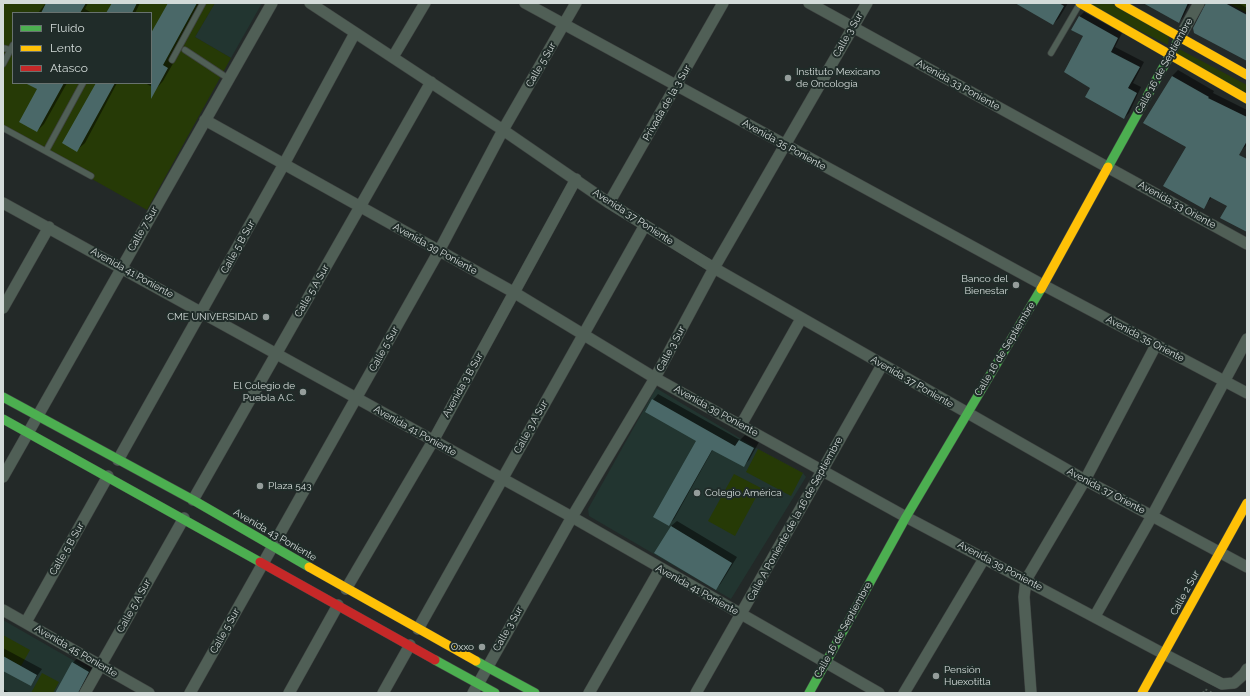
<!DOCTYPE html>
<meta charset="utf-8">
<style>
body{margin:0}
#map{position:relative;width:1250px;height:696px;overflow:hidden;background:#232928;font-family:Raleway,sans-serif}
canvas{display:block}
.frame{position:absolute;inset:0;border:4px solid #d3dbd9;pointer-events:none}
.legend{position:absolute;left:12px;top:12px;width:140px;height:72px;box-sizing:border-box;background:#202c29;border:1px solid #68726f;margin:0;padding:5px 7px;list-style:none;font-size:12px;color:#d3dbd9}
.legend li{display:flex;align-items:center;gap:8px;height:20px}
.legend b{width:20px;border:1px solid #68726f}
</style>
<div id="map">
<canvas width="1250" height="696"></canvas>
<div class="frame"></div>
<ul class="legend">
<li><b style="height:5px;background:#4caf50"></b>Fluido</li>
<li><b style="height:5px;background:#ffc107"></b>Lento</li>
<li><b style="height:5px;background:#c62828"></b>Atasco</li>
</ul>
</div>
<script>
const ctx = document.querySelector('canvas').getContext('2d');
ctx.lineJoin = 'round';
function fill(path, color) { ctx.fillStyle = color; ctx.fill(path, 'evenodd'); }
const shape = rows => new Path2D(rows.map(r => 'M' + r).join(''));
function strokePath(path, color, width, dash) { ctx.strokeStyle = color; ctx.lineWidth = width; ctx.lineCap = dash ? 'butt' : 'round'; ctx.setLineDash(dash || []); ctx.stroke(path); }
function drawText(font, color, halo, rows, align = 'center') {
  ctx.font = font + ' Raleway,sans-serif'; ctx.lineWidth = 4; ctx.setLineDash([]); ctx.textBaseline = 'middle'; ctx.strokeStyle = halo; ctx.fillStyle = color; for (const [text, x, y, turn = 0] of rows) {
    ctx.save(); ctx.translate(x, y); ctx.rotate((+turn || 0) * Math.PI / 180); ctx.textAlign = isNaN(turn) ? turn : align; if (halo) ctx.strokeText(text, 0, 0); ctx.fillText(text, 0, 0); ctx.restore();
  }
}
fill(shape([
 [215,3,262,3,231,58,195,37],
 [656,388,758,449,803,473,806,477,731,599,589,516,588,509],
 [3,620,92,671,79,693,3,693]
]), '#223530');
fill(shape([
 [3,3,215,3,195,37,231,58,147,210,3,129],
 [13,13,151,13,151,83,13,83],
 [1084,3,1111,3,1169,36,1168,45],
 [1228,3,1247,3,1247,13],
 [1179,49,1247,85,1247,96,1175,57],
 [758,449,803,473,791,496,746,472],
 [734,474,761,488,735,536,708,521],
 [3,635,30,650,21,666,3,656],
 [42,673,59,682,53,693,31,693]
]), '#263a06');
fill(shape([
 [46,3,88,3,85,9,92,13,38,13],
 [113,3,140,3,135,13,107,13],
 [169,3,200,3,170,57,175,60,163,81,156,89,145,83,151,83,151,35],
 [1023,3,1068,3,1059,18,1053,24],
 [1145,3,1190,3,1183,17,1179,22],
 [1207,3,1238,3,1247,8,1247,60],
 [1084,12,1122,33,1115,47,1144,62,1133,83,1141,87,1129,113,1124,118,1091,88,1084,36,1079,17],
 [1178,70,1214,91,1213,93,1247,110,1246,146,1240,151,1224,144,1247,162,1247,232,1229,206,1212,197,1203,207,1188,146,1145,123,1172,76],
 [28,83,67,83,44,124,37,131,39,89],
 [97,83,117,83,85,143,77,150],
 [658,394,740,440,745,435,759,442,749,460,743,466,713,449,674,519,668,525,697,440,653,400],
 [677,521,737,557,721,583,716,589,671,526],
 [3,648,42,669,31,685,3,670],
 [78,657,94,666,79,693,56,693,73,663],
 [3,689,10,693,3,693]
]), '#0007');
fill(shape([
 [46,3,86,3,80,13,41,13],
 [112,3,137,3,132,13,106,13],
 [168,3,197,3,163,65,168,68,151,99,151,33],
 [1015,3,1059,3,1064,6,1053,25],
 [1143,3,1188,3,1179,23],
 [1206,3,1225,3,1247,15,1247,61,1194,33,1193,28],
 [1079,16,1118,38,1111,52,1140,67,1128,88,1137,93,1124,119,1085,97,1090,88,1064,72,1083,36,1071,30],
 [1172,76,1209,97,1208,98,1247,117,1247,141,1239,155,1247,159,1247,232,1220,218,1227,206,1210,197,1204,209,1163,186,1186,147,1143,123],
 [25,83,64,83,37,132,19,122,37,89],
 [96,83,115,83,77,152,62,143],
 [652,399,735,446,739,440,754,448,744,467,712,450,669,526,653,517,696,441,645,412],
 [671,526,732,563,716,590,654,553],
 [3,656,37,675,31,686,3,671],
 [72,662,89,672,78,693,55,693]
]), '#4a6868');
const lane = shape([
 [3,48,11,50],
 [185,50,229,79],
 [1051,53,1079,5],
 [172,60,203,3],
 [3,64,13,45],
 [3,128,91,176],
 [46,151,83,83]
]);
const street = shape([
 [310,3,503,130,609,203,714,268,1085,480,1247,567],
 [525,3,1043,285,1247,393],
 [809,3,1247,244],
 [1180,37,1199,3],
 [393,57,425,3],
 [205,120,515,293,655,378,906,517,1164,654,1222,684,1234,683,1244,674,1247,669],
 [3,203,572,517,879,693],
 [609,203,723,3],
 [3,308,49,227],
 [741,425,801,319],
 [118,460,284,164,355,33],
 [3,477,272,3],
 [193,500,431,82],
 [346,589,433,441,576,179],
 [3,610,149,693],
 [1095,616,1152,516,1247,339],
 [26,622,108,476],
 [418,629,645,225],
 [85,693,184,518],
 [190,693,439,251,503,130,576,3],
 [289,693,338,605],
 [383,693,410,645],
 [473,693,572,517,655,378,714,268,867,3],
 [589,693,660,569],
 [696,693,882,365],
 [904,693,985,557],
 [1031,693,1024,597,1026,580,1085,480,1156,345]
]);
const fast = shape([
 [1108,167,1180,37],
 [3,397,193,500,309,567],
 [3,419,260,562],
 [435,660,495,693],
 [476,661,535,693],
 [809,693,906,517,1041,289]
]);
const slow = shape([
 [1080,3,1247,99],
 [1119,3,1247,75],
 [1041,289,1108,167],
 [309,567,476,661],
 [1142,693,1247,503]
]);
const jam = shape([
 [260,562,435,660]
]);
strokePath(lane, '#404543', 7);
strokePath(street, '#404543', 12);
strokePath(fast, '#404543', 10);
strokePath(slow, '#404543', 10);
strokePath(jam, '#404543', 10);
strokePath(shape([
 [1203,693,1205,689,1212,693]
]), '#4f5b54', 2, [2, 3]);
strokePath(lane, '#505f56', 5.5);
strokePath(street, '#505f56', 11);
strokePath(fast, '#4caf50', 9);
strokePath(slow, '#ffc107', 9);
strokePath(jam, '#c62828', 9);
for (const [x, y, r, color] of [
 [788,78,4,"#959d9b"],
 [1016,285,4,"#959d9b"],
 [266,317,4,"#959d9b"],
 [303,392,4,"#959d9b"],
 [260,486,4,"#959d9b"],
 [697,493,4,"#959d9b"],
 [482,647,4,"#959d9b"],
 [936,676,4,"#959d9b"]
]) { const dot = new Path2D(); dot.arc(x, y, r, 0, 2 * Math.PI); ctx.fillStyle = color; ctx.fill(dot); strokePath(dot, '#202c29', 1.5); }
drawText('10px', '#d3dbd9', '#202c29', [
 ["Calle 3 Sur",848,35,-60],
 ["Calle 5 Sur",541,65,-60],
 ["Calle 16 de Septiembre",1164,66,-61],
 ["Avenida 33 Poniente",958,85,29],
 ["Privada de la 3 Sur",667,103,-60],
 ["Avenida 35 Poniente",784,145,29],
 ["Avenida 33 Oriente",1177,205,29],
 ["Avenida 37 Poniente",633,217,33],
 ["Calle 7 Sur",143,229,-60],
 ["Calle 5 B Sur",238,247,-61],
 ["Avenida 39 Poniente",435,249,29],
 ["Avenida 41 Poniente",132,273,29],
 ["Calle 5 A Sur",312,291,-60],
 ["Avenida 35 Oriente",1145,339,28],
 ["Calle 5 Sur",384,349,-61],
 ["Calle 3 Sur",671,349,-62],
 ["Calle 16 de Septiembre",1005,349,-59],
 ["Avenida 37 Poniente",912,382,30],
 ["Avenida 3 B Sur",463,385,-61],
 ["Avenida 39 Poniente",716,411,29],
 ["Calle 3 A Sur",531,427,-61],
 ["Avenida 41 Poniente",415,431,29],
 ["Avenida 37 Oriente",1106,491,28],
 ["Calle A Poniente de la 16 de Septiembre",795,519,-61],
 ["Avenida 43 Poniente",275,535,30],
 ["Calle 5 B Sur",67,549,-60],
 ["Avenida 39 Poniente",1000,566,28],
 ["Avenida 41 Poniente",697,590,29],
 ["Calle 2 Sur",1185,593,-61],
 ["Calle 5 A Sur",134,606,-61],
 ["Calle 3 Sur",508,629,-60],
 ["Calle 16 de Septiembre",843,630,-61],
 ["Calle 5 Sur",225,631,-61],
 ["Avenida 45 Poniente",76,651,30]
]);
drawText('10px', '#d3dbd9', '#202c29', [
 ["Instituto Mexicano",796,72],
 ["de Oncología",796,84],
 ["Banco del",1008,279,"right"],
 ["Bienestar",1008,291,"right"],
 ["CME UNIVERSIDAD",258,317,"right"],
 ["El Colegio de",295,386,"right"],
 ["Puebla A.C.",295,398,"right"],
 ["Plaza 543",268,486],
 ["Colegio América",705,493],
 ["Oxxo",474,647,"right"],
 ["Pensión",944,670],
 ["Huexotitla",944,682]
], 'left');
</script>
